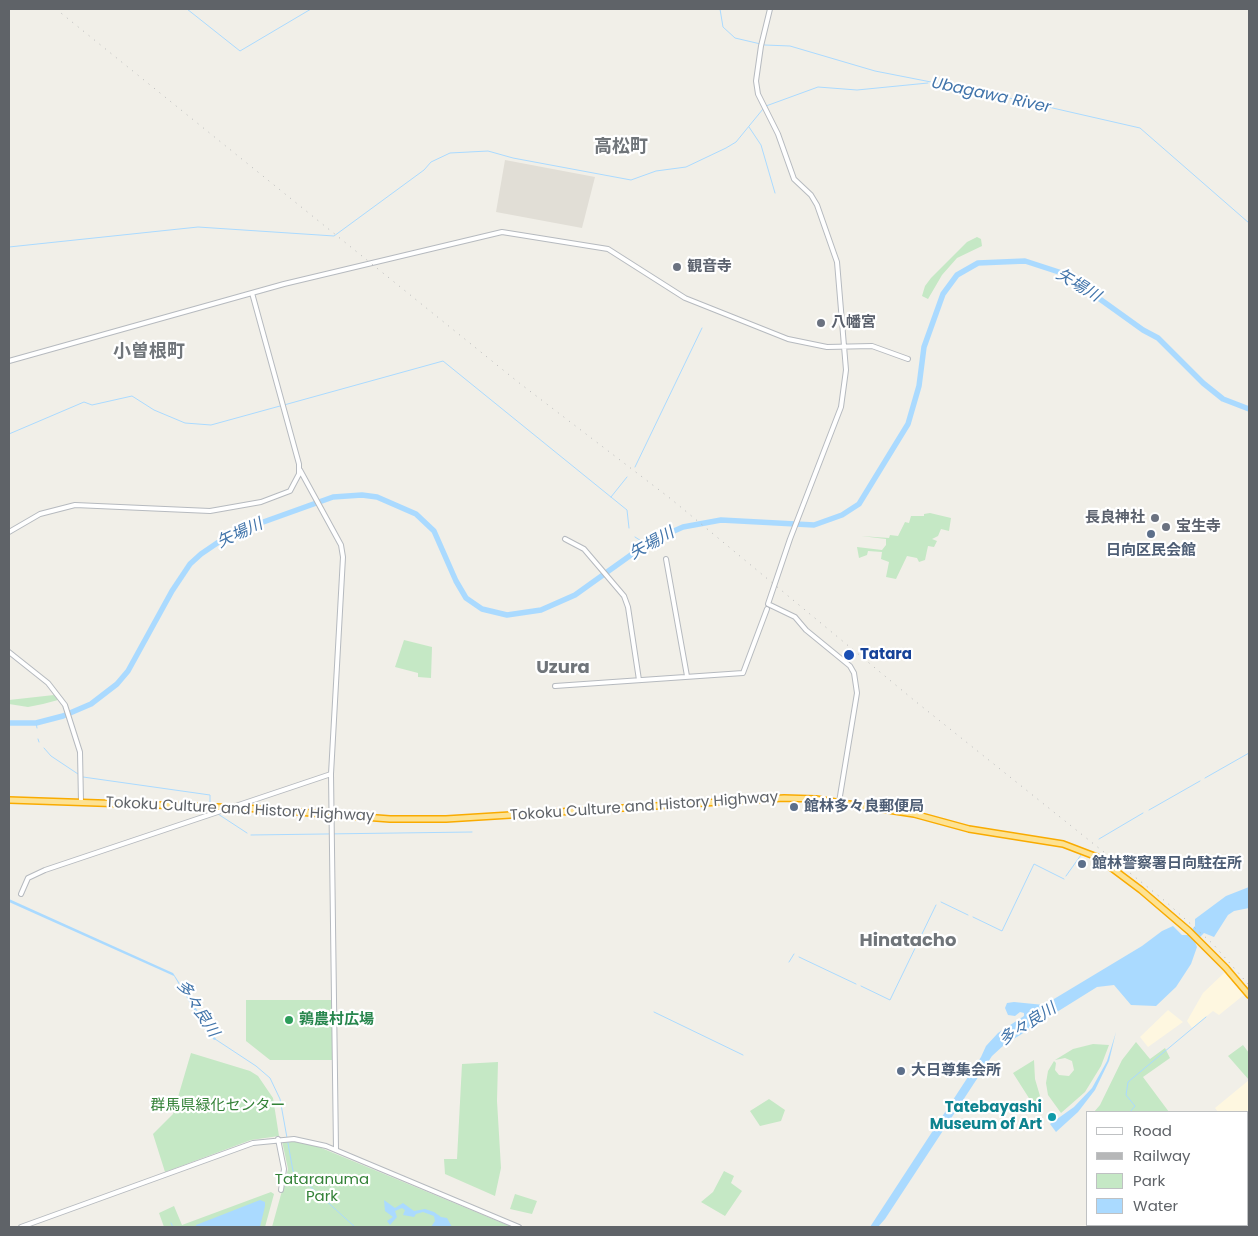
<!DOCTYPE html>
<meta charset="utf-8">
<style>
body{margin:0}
#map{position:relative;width:1258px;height:1236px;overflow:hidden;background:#f1efe8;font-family:Poppins,sans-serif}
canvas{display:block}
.frame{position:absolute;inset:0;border:10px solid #5f6368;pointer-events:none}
.legend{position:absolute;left:1086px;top:1111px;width:162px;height:115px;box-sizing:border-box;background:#fff;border:1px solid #bfc1c3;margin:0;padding:6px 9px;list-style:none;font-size:15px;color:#5f6368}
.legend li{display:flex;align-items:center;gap:10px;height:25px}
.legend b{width:25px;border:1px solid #bfc1c3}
</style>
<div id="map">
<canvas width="1258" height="1236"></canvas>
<div class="frame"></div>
<ul class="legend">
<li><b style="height:6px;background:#fff"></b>Road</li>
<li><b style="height:6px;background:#b6b7b8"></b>Railway</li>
<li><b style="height:14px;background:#c5e8c5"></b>Park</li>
<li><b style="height:14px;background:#aadaff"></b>Water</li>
</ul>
</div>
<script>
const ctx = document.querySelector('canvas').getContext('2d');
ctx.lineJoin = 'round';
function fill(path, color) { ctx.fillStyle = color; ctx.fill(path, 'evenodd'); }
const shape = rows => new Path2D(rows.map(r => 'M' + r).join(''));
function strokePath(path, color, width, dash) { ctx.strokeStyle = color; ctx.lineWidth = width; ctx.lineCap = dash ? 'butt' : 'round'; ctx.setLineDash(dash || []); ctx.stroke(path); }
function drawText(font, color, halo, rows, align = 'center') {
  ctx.font = font + ' Poppins,"Noto Sans JP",sans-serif'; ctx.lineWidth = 4.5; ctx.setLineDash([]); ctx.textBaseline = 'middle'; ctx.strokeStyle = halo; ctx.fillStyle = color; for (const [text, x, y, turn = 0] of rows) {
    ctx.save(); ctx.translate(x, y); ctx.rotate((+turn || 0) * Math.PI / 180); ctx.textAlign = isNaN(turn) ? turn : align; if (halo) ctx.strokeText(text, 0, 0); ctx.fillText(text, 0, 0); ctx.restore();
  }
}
fill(shape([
 [1224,973,1227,973,1245,994,1219,1015,1213,1011,1192,1028,1187,1021,1203,993],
 [1168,1010,1183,1022,1148,1047,1140,1037],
 [1249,1080,1249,1147,1247,1144,1247,1112,1218,1112,1215,1108]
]), '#fef7e0');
fill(shape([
 [505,160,595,177,582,228,496,212]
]), '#e1ded6');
fill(shape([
 [977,237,981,239,982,246,957,258,942,275,928,299,922,296,925,286,931,278,967,242],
 [930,513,951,518,949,531,941,529,938,536,932,539,937,541,934,547,928,546,925,560,919,562,917,558,907,556,896,579,886,577,889,562,881,559,882,552,868,551,867,555,859,558,857,547,882,550,886,545,886,539,861,536,889,538,890,535,898,536,905,522,909,523,911,516,924,516,924,514],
 [404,640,432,647,431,678,418,677,418,673,395,667],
 [54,695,58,700,43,704,28,707,9,704,9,700],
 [246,1000,332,1000,333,1060,270,1060,246,1041],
 [1136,1042,1150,1059,1165,1048,1170,1058,1143,1077,1169,1112,1094,1112,1100,1105,1122,1060],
 [1093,1044,1109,1045,1101,1066,1085,1092,1061,1113,1048,1095,1046,1083,1048,1071,1054,1061,1056,1063,1055,1070,1059,1075,1069,1076,1074,1070,1072,1061,1065,1058,1055,1060,1073,1049],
 [1243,1045,1249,1053,1249,1080,1228,1056],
 [191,1053,250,1071,258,1076,273,1098,279,1136,251,1140,165,1172,153,1134,173,1114],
 [1034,1060,1035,1079,1040,1096,1034,1106,1013,1073],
 [498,1062,497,1101,501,1168,495,1196,445,1174,444,1159,457,1159,462,1064],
 [769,1099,785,1110,781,1121,760,1126,750,1111],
 [282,1141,298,1142,319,1147,512,1227,272,1227,288,1169],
 [724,1171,734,1176,731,1183,742,1191,725,1216,701,1202,713,1192],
 [271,1192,274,1194,265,1227,164,1227,159,1213,174,1206,182,1225],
 [515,1194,537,1201,532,1214,510,1209]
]), '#c5e8c5');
fill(shape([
 [1249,887,1249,908,1234,911,1228,915,1214,937,1204,933,1195,942,1197,947,1191,964,1176,987,1156,1006,1131,1005,1114,985,1097,987,1004,1045,992,1056,885,1219,878,1227,870,1227,981,1057,986,1046,998,1033,1024,1016,1024,1013,1020,1012,1015,1016,1008,1015,1005,1008,1007,1003,1014,1002,1044,1005,1142,946,1162,931,1173,926,1182,935,1187,935,1195,926,1195,919,1226,896],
 [9,899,173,973,216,1039,214,1040,203,1025,174,976,9,902],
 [1116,1032,1109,1061,1095,1090,1078,1112,1056,1132,1050,1124,1074,1107,1092,1088,1107,1061],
 [260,1200,265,1202,265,1206,260,1227,196,1227,196,1225],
 [384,1200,395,1208,403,1203,414,1211,425,1209,434,1212,441,1217,447,1218,452,1227,431,1227,435,1221,434,1216,423,1212,416,1214,414,1217,403,1215,405,1210,402,1208,395,1211,397,1217,390,1225,387,1221,393,1217,385,1211]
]), '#aadaff');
strokePath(shape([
 [187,9,240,51,311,9],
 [720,9,723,27,735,38,765,45,790,46,875,71,987,93,1140,128,1249,223],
 [766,106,818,87,857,90,928,83],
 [749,127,761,145,775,193],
 [9,247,198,227,334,236,424,170,431,162,450,153,488,151,513,158,631,180,656,171,686,167,726,148,736,142,763,109],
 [284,405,443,361,627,510,629,528],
 [9,434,84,402,92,405,132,396,154,410,185,423,211,425,280,406],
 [635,467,702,328],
 [611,497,627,477],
 [635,537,646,544],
 [36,723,37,728],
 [38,739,39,742],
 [44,748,51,756,78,774],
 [83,777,210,795,210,803],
 [1205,778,1249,753],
 [1149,810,1200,781],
 [218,814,247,833],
 [251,835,472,832],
 [1099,839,1143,813],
 [1066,876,1081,855],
 [941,902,968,915],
 [973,917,1002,931,1034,864,1064,879],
 [799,957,856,984],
 [789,962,794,954],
 [861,986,890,1000,936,905],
 [654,1012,743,1055],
 [215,1039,256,1066,270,1078,280,1099,293,1171,355,1227],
 [1130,1112,1135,1106,1126,1095,1128,1082,1206,1017],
 [171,1223,173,1227]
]), '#aadaff', 1);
strokePath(shape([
 [9,723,36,723,63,716,91,704,117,684,128,671,172,591,190,564,201,554,226,537,255,525,333,497,362,495,377,497,416,514,434,531,456,581,466,598,482,609,507,615,541,610,575,595,649,542,683,527,721,520,814,525,842,515,859,504,908,424,919,386,924,347,943,294,957,275,978,263,1025,261,1065,274,1143,330,1158,338,1203,383,1223,399,1249,409]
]), '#aadaff', 5.5);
const secondary = shape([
 [770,9,761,46,756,81,758,94,778,134,794,179,811,195,817,205,837,262,846,370,841,407,790,539,768,604,795,617,806,630,850,666,854,673,857,693,839,802],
 [9,361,284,284,502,232,608,249,685,298,788,339,827,347,872,346,908,359],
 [300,470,341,545,343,557,331,774,336,1150],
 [9,532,40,514,75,505,210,511,261,502,290,491,299,474,299,464,252,293],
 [565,539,584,549,624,596,628,607,639,680],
 [666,559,687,676],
 [9,652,48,683,65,705,80,752,81,802],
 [555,686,743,673,767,609],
 [21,894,28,878,45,870,331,774],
 [278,1139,284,1169,281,1190],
 [1247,1179,1249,1178],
 [21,1227,253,1143,294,1139,326,1146,519,1227],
 [1191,1227,1193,1225]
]);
const highway = shape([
 [9,800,245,808,390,819,446,819,784,798,816,799,914,814,969,829,1063,844,1097,857,1141,890,1189,931,1226,968,1249,995]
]);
strokePath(secondary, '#b6babf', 6);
strokePath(highway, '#f9ab00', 8);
strokePath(secondary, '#fff', 4);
strokePath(highway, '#fde293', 5);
strokePath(shape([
 [56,9,518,382,671,499,915,701,1165,901,1213,944,1249,985]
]), '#b6b7b8', 1, [1, 6]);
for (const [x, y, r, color] of [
 [677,267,5,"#6b7280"],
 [821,323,5,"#6b7280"],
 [1155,518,5,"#6b7280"],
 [1166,527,5,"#6b7280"],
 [1151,534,5,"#5c6f8a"],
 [849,655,6,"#1a4fb4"],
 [794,807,5,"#5c6f8a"],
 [1082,864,5,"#5c6f8a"],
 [289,1020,5,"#2e9e5b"],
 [901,1071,5,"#5c6f8a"],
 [1052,1117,5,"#0f9aa8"]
]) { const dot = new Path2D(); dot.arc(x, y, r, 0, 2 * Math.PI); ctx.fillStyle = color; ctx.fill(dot); strokePath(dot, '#fff', 2); }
drawText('bold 15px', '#5b616d', '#fff', [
 ["観音寺",687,267],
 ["八幡宮",831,323],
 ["長良神社",1145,518,"right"],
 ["宝生寺",1176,527]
], 'left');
drawText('bold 15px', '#4e5e75', '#fff', [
 ["日向区民会館",1151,551,"center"],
 ["館林多々良郵便局",804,807],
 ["館林警察署日向駐在所",1092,864],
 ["大日尊集会所",911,1071]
], 'left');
drawText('bold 15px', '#164399', '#fff', [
 ["Tatara",860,655]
], 'left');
drawText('15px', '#5f6368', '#fff', [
 ["Tokoku Culture and History Highway",644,807,-4],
 ["Tokoku Culture and History Highway",240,810,3]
]);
drawText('bold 15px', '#27864d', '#fff', [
 ["鶉農村広場",299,1020]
], 'left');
drawText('15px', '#348238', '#fff', [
 ["群馬県緑化センター",218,1106],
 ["Tataranuma",322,1180],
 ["Park",322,1197]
]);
drawText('bold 15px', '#0d838f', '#fff', [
 ["Tatebayashi",1042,1108],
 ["Museum of Art",1042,1125]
], 'right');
drawText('italic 16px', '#4174aa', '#fff', [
 ["Ubagawa River",991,96,12],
 ["矢場川",1078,286,31],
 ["矢場川",240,534,-25],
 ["矢場川",652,544,-29],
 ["多々良川",197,1009,57],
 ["多々良川",1028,1025,-33]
]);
drawText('bold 18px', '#70757a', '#fff', [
 ["高松町",621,147],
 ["小曽根町",149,352],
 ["Uzura",563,668],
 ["Hinatacho",908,941]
]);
</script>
